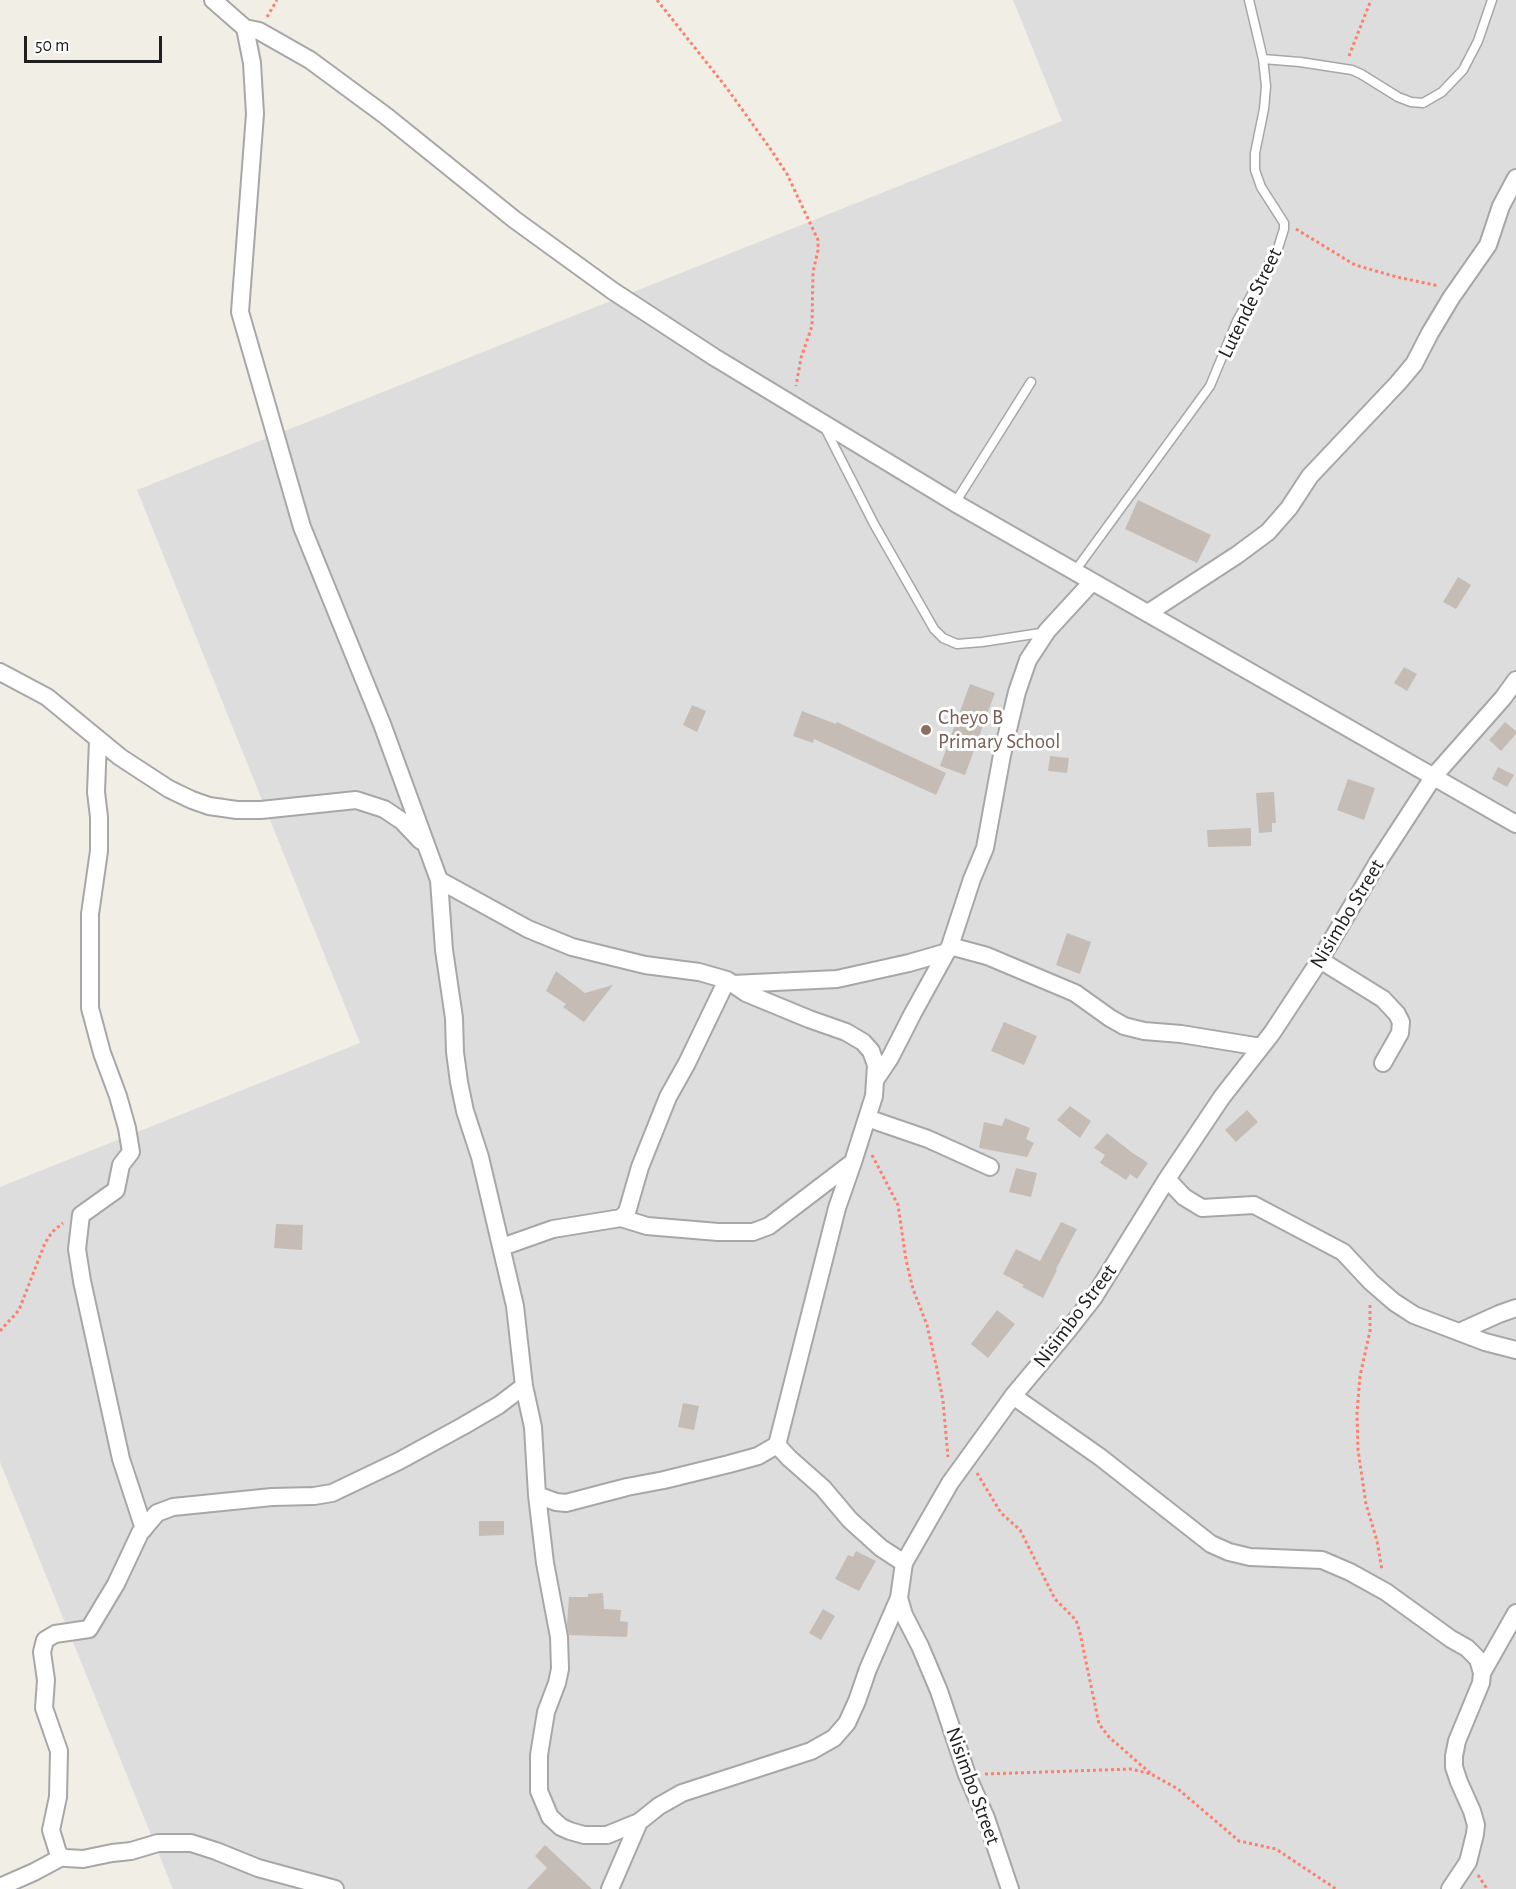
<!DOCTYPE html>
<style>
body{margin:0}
#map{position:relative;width:1516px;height:1889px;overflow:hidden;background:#f1eee6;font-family:"Alegreya Sans",sans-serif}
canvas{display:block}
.scale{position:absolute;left:24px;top:36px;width:138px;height:27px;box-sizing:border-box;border:3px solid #202020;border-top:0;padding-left:8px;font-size:18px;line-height:21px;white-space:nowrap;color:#202020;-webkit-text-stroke:4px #fff;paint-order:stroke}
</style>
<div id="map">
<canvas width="1516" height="1889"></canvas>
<div class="scale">50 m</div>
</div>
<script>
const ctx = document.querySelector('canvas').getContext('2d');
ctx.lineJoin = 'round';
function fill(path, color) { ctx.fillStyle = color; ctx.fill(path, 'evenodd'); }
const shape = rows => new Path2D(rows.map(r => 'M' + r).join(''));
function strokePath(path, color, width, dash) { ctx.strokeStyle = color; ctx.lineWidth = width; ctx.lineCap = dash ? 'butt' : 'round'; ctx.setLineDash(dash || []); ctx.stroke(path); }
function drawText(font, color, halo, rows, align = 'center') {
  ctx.font = font + ' "Alegreya Sans",sans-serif'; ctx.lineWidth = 6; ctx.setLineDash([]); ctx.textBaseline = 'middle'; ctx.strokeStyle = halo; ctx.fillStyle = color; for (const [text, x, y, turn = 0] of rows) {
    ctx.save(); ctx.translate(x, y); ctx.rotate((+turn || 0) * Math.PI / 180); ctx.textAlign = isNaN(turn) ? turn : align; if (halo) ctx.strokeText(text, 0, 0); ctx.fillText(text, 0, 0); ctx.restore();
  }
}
fill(shape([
 [1013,0,1516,0,1516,1889,173,1889,0,1462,0,1187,360,1043,137,490,1062,121]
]), '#dedddd');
fill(shape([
 [1138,500,1211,535,1197,563,1125,529],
 [1458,577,1471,585,1456,609,1443,602],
 [1404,667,1417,674,1407,691,1394,683],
 [970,684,995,693,965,775,940,766],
 [692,705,706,711,697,732,683,725],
 [802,711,836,724,837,722,946,773,936,795,814,739,813,743,793,736],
 [1505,722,1516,731,1516,734,1501,751,1489,740],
 [1050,756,1069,758,1067,773,1048,771],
 [1498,767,1514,775,1507,787,1492,779],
 [1348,779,1375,788,1364,820,1337,810],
 [1274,792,1276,823,1272,823,1272,832,1259,833,1256,793],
 [1251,828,1251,846,1208,847,1207,830],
 [1067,933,1091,942,1080,974,1056,965],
 [556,971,585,993,613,985,584,1022,563,1007,566,1004,546,991],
 [1004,1022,1037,1036,1024,1065,991,1051],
 [1070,1106,1091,1121,1080,1138,1057,1120],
 [1247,1110,1258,1122,1236,1142,1225,1130],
 [1005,1118,1030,1128,1026,1139,1034,1143,1027,1157,979,1148,984,1122,1002,1126],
 [1107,1133,1130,1151,1148,1163,1137,1179,1130,1174,1126,1180,1100,1163,1105,1155,1094,1148],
 [1016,1168,1037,1173,1031,1197,1009,1192],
 [1061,1222,1077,1229,1056,1269,1057,1270,1043,1298,1022,1287,1024,1285,1003,1274,1016,1249,1040,1261],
 [276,1224,303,1225,302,1250,274,1248],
 [997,1310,1015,1324,988,1358,971,1344],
 [683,1403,699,1406,694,1430,678,1427],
 [479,1521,504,1521,504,1535,479,1536],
 [856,1551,876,1561,859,1591,835,1579,848,1555,853,1557],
 [603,1593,604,1609,621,1610,620,1621,628,1622,627,1637,569,1635,567,1625,569,1597,588,1597,588,1594],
 [823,1609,835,1616,821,1640,809,1633],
 [545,1845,592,1889,527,1889,547,1868,535,1856]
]), '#c5bdb5');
const service = shape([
 [1263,59,1300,62,1352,70,1361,74,1398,97,1411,102,1423,103,1442,92,1463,70,1478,41,1492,0],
 [825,428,874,524,934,629,943,638,957,644,982,642,1047,632],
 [955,503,1031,382],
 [1075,571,1210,386,1237,321,1278,248,1284,229,1284,223,1261,187,1255,170,1255,153,1264,109,1266,86,1263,59,1249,0]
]);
const minor = shape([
 [213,0,245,28,259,31,310,60,386,116,515,220,613,291,714,357,955,503,1516,824],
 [245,28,252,63,255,114,240,312,302,527,382,724,439,880,444,950,454,1018,455,1052,459,1082,465,1111,480,1157,515,1306,524,1386,533,1427,537,1495,545,1563,559,1637,560,1669,557,1683,546,1712,539,1755,539,1791,550,1817,561,1827,570,1831,584,1835,607,1835,639,1822,659,1806,682,1793,811,1751,834,1738,847,1723,857,1701,868,1669,899,1598],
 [1148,613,1237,555,1268,532,1289,508,1310,476,1398,383,1414,364,1430,333,1451,298,1488,245,1501,206,1516,178],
 [0,672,47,697,120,757,169,789,192,800,209,806,237,810,261,810,356,800,384,809,402,821,421,841],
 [98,740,96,792,99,817,99,851,90,914,90,1008,102,1053,118,1096,127,1128,131,1152,121,1165,116,1190,81,1215,77,1249,82,1281,121,1459,144,1529],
 [439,880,528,929,572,947,645,965,699,972,727,980,746,993,809,1019,846,1032,863,1042,871,1051,876,1065,874,1096,853,1162,769,1226,753,1232,718,1232,647,1226,621,1218],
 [950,946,987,956,1075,993,1110,1018,1124,1026,1144,1031,1181,1034,1261,1047],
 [1320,960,1383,999,1397,1014,1401,1022,1400,1033,1383,1063],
 [733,984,837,979,909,963,947,952],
 [876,1079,890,1058,913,1013,950,946,972,879,985,848,1002,755,1017,692,1028,660,1047,631,1092,582],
 [867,1118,928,1139,990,1167],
 [1167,1179,1184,1197,1202,1208,1254,1205,1343,1252,1371,1282,1394,1302,1414,1315,1485,1342,1516,1350],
 [502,1247,553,1229,621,1218,627,1212,640,1167,668,1097,687,1063,727,980],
 [1459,1332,1499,1314,1516,1308],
 [1013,1396,1100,1457,1211,1544,1229,1552,1250,1557,1322,1560,1350,1572,1386,1592,1451,1639,1467,1648,1478,1659,1482,1673,1481,1683,1457,1741,1454,1756,1454,1767,1459,1782,1472,1811,1476,1825,1475,1834,1468,1862,1450,1889],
 [777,1445,789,1458,823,1488,850,1520,881,1548,904,1563],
 [537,1495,556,1502,566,1503,627,1487,664,1480,729,1464,758,1456,777,1445,837,1208,853,1162],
 [1482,1673,1516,1613],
 [0,1887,34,1872,62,1857],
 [335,1889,258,1868,216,1851,191,1843,158,1843,131,1851,112,1853,83,1859,66,1858,59,1856,51,1830,58,1797,59,1751,44,1708,46,1680,42,1652,45,1640,55,1634,89,1629,116,1584,140,1533,157,1513,173,1507,272,1497,314,1496,332,1493,399,1461,463,1426,499,1405,524,1386],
 [610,1889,639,1822],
 [1010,1889,986,1818,967,1775,939,1691,920,1646,904,1615,899,1598,904,1563,950,1483,1013,1396,1069,1329,1094,1297,1167,1179,1222,1097,1272,1033,1320,960,1378,862,1434,776,1503,698,1516,680]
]);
strokePath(service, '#a7a7a7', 11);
strokePath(minor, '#a7a7a7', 20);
strokePath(shape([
 [657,0,726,87,769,147,787,174,818,240,818,250,813,272,812,326,801,358,796,386],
 [267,17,277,0],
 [1349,56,1371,0],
 [1296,229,1355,265,1397,277,1439,286],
 [872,1155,898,1205,906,1260,913,1289,927,1325,937,1369,943,1401,948,1457],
 [1370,1305,1370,1331,1360,1376,1357,1413,1358,1450,1366,1504,1377,1541,1382,1570],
 [0,1331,19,1310,45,1243,52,1232,63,1223],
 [977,1473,1001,1513,1020,1530,1055,1599,1076,1620,1080,1633,1099,1724,1109,1737,1150,1773],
 [985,1774,1131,1769,1151,1774,1178,1789,1239,1841,1276,1849,1336,1889],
 [1478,1875,1487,1889]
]), '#fc806c', 3, [3, 3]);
strokePath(service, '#fff', 8);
strokePath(minor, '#fff', 16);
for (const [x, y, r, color] of [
 [926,730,6,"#8d6e63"]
]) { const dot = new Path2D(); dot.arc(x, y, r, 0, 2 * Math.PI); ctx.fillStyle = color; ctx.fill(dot); strokePath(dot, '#fff', 2); }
drawText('21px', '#202020', '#fff', [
 ["Lutende Street",1250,303,-64],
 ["Nisimbo Street",1347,914,-59],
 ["Nisimbo Street",1075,1316,-53],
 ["Nisimbo Street",973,1786,70]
]);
drawText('21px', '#785e54', '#fff', [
 ["Cheyo B",938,718],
 ["Primary School",938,742]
], 'left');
</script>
